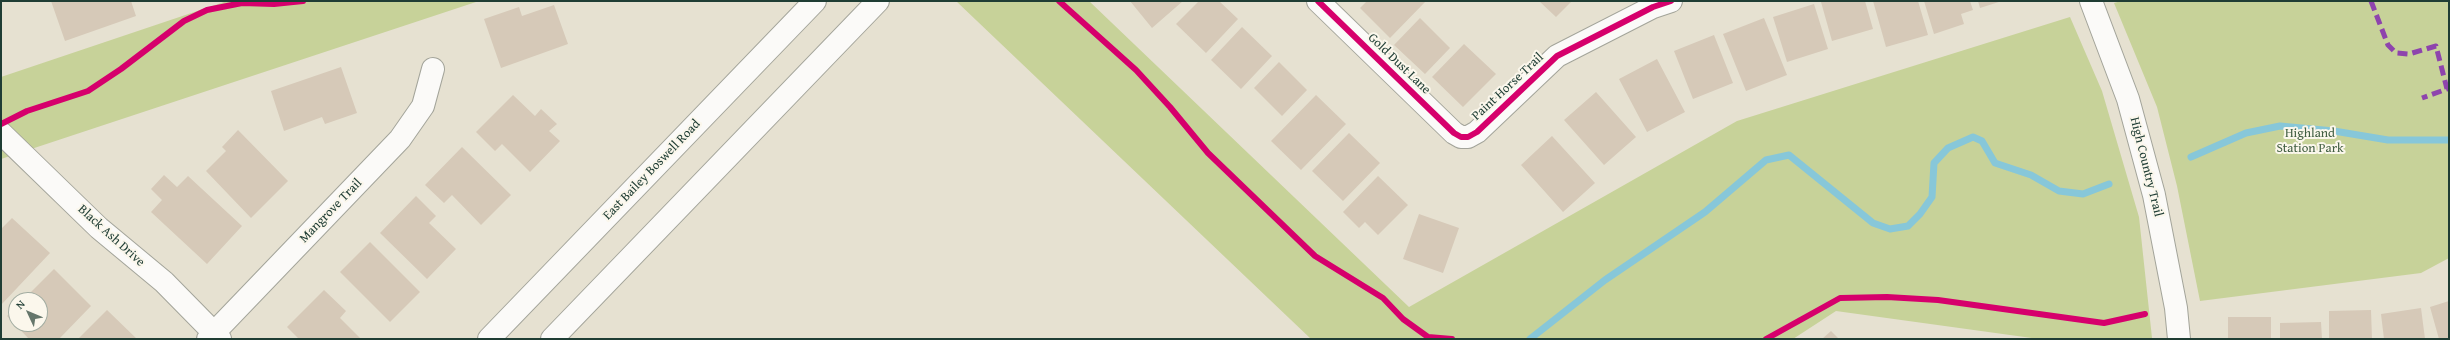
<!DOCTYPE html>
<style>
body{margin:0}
#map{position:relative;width:2450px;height:340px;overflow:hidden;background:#e6e1d1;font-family:"Gentium Book Plus",serif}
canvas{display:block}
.frame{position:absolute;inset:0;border:2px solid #1f3d34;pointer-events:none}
.north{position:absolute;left:8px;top:292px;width:40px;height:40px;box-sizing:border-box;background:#fbf7ec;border:1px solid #a3ada2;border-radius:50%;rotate:314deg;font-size:11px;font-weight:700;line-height:16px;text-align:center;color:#1f3d34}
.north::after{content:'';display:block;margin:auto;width:14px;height:18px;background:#65766b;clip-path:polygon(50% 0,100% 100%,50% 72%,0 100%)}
</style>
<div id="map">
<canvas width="2450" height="340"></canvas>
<div class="frame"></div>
<div class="north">N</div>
</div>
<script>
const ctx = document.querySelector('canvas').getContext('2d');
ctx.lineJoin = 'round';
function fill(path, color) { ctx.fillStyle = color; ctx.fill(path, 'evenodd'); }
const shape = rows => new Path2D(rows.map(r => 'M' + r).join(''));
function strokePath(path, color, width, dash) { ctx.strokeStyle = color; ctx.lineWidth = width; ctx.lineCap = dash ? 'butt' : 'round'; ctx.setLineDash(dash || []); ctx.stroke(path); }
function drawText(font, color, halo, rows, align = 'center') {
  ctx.font = font + ' "Gentium Book Plus",serif'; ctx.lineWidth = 4; ctx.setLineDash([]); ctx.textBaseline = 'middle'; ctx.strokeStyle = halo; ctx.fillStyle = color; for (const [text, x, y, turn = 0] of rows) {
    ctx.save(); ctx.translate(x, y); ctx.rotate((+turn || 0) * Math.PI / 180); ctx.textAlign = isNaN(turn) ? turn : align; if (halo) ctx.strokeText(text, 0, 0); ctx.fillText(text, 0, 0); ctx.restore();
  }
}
fill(shape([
 [227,1,479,1,1,159,1,77],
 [956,1,1089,1,1409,307,1737,121,2070,17,2102,91,2139,217,2152,338,2039,339,1836,311,1793,339,1311,339],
 [2121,1,2449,1,2449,258,2421,273,2200,301,2177,186,2157,107,2114,3]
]), '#c7d299');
strokePath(shape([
 [2191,157,2246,133,2280,126,2334,131,2388,140,2449,140],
 [1530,339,1605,280,1705,212,1766,160,1789,155,1873,223,1890,229,1908,226,1920,214,1932,197,1934,163,1948,148,1973,137,1982,141,1995,163,2031,175,2059,191,2083,194,2109,184]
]), '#87c7d9', 7);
fill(shape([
 [51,1,131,1,136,16,65,41],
 [1130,1,1183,1,1152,28],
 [1199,1,1219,1,1238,19,1206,53,1176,24],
 [1367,1,1426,1,1390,38,1360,8],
 [1539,1,1572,1,1556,17],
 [1825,1,1865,1,1873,29,1832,41,1821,2],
 [1873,1,1918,1,1928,35,1886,47],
 [1924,1,1970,1,1973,10,1961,14,1964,24,1934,34],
 [1978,1,2002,1,1980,8],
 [1814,4,1828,49,1787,62,1773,17],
 [554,5,568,44,501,68,484,19,519,7,522,16],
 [1420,18,1450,48,1425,74,1394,45],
 [1764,18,1787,75,1746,91,1723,34],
 [1242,27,1272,56,1241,89,1211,60],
 [1714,35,1733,83,1693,99,1674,51],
 [1464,44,1496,74,1463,107,1432,77],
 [1657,59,1685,112,1647,132,1619,79],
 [1279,62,1307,90,1282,116,1254,88],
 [341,67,357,113,325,124,322,117,284,131,271,91],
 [1596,92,1636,137,1604,165,1564,120],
 [513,95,535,116,541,109,557,124,549,131,560,141,530,172,502,144,495,151,476,132],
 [1316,95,1346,124,1301,170,1271,141],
 [238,130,288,181,251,218,206,171,226,151,222,147],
 [1349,133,1380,163,1343,201,1312,171],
 [1552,136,1595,183,1563,212,1521,165],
 [462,147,511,195,481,225,452,195,444,203,425,185],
 [164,175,177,187,188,176,242,226,207,264,151,212,162,200,151,189],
 [1378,176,1408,205,1378,235,1365,222,1359,228,1343,212],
 [416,196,436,216,429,223,456,249,427,279,380,233],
 [1419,214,1459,228,1443,273,1403,259],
 [12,218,50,253,1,305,1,229],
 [370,242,420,292,390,322,340,272],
 [54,269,91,306,59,339,29,339,7,316,16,307,16,324,40,324,40,300,23,300],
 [324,290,346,311,340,318,361,339,299,339,287,327],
 [2449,301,2449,339,2439,339,2430,307],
 [2421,308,2425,339,2384,339,2381,314],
 [107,310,137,339,78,339],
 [2371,310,2372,339,2329,339,2329,311],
 [2228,317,2271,317,2271,339,2228,339],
 [2321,322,2322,339,2280,339,2280,323],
 [1831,331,1839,339,1822,339]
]), '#d6c9b8');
const street = shape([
 [1318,1,1454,133,1461,137,1468,137,1477,132,1557,56,1653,7,1671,1],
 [1,133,99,228,164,282,220,339],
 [208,339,400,139,423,106,433,69]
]);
const secondary = shape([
 [2091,1,2128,99,2154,195,2176,308,2179,339],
 [489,339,815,1],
 [552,339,878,1]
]);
strokePath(street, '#a3a49a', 24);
strokePath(secondary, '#a3a49a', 24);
strokePath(street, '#fbfaf8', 22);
strokePath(secondary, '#fbfaf8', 22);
strokePath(shape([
 [2371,1,2388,45,2396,53,2409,54,2436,46,2447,89,2422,98]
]), '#8e44ad', 5, [10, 5]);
strokePath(shape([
 [1059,1,1136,70,1170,107,1208,153,1315,256,1383,298,1403,319,1428,337,1452,339],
 [1318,1,1454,133,1461,137,1468,137,1477,132,1557,56,1653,7,1671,1],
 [1,124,27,111,88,91,121,69,184,21,207,10,242,3,274,4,303,1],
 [1766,339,1840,298,1887,297,1938,300,2104,323,2145,314]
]), '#d6006c', 6);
drawText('13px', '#1f3d34', '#fbf7ec', [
 ["Gold Dust Lane",1399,64,44],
 ["Paint Horse Trail",1508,87,-43],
 ["High Country Trail",2146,167,76],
 ["East Bailey Boswell Road",652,170,-46],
 ["Mangrove Trail",331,211,-46],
 ["Black Ash Drive",111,236,42]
]);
drawText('13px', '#425f42', '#fbf7ec', [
 ["Highland",2310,134],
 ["Station Park",2310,149]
]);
</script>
